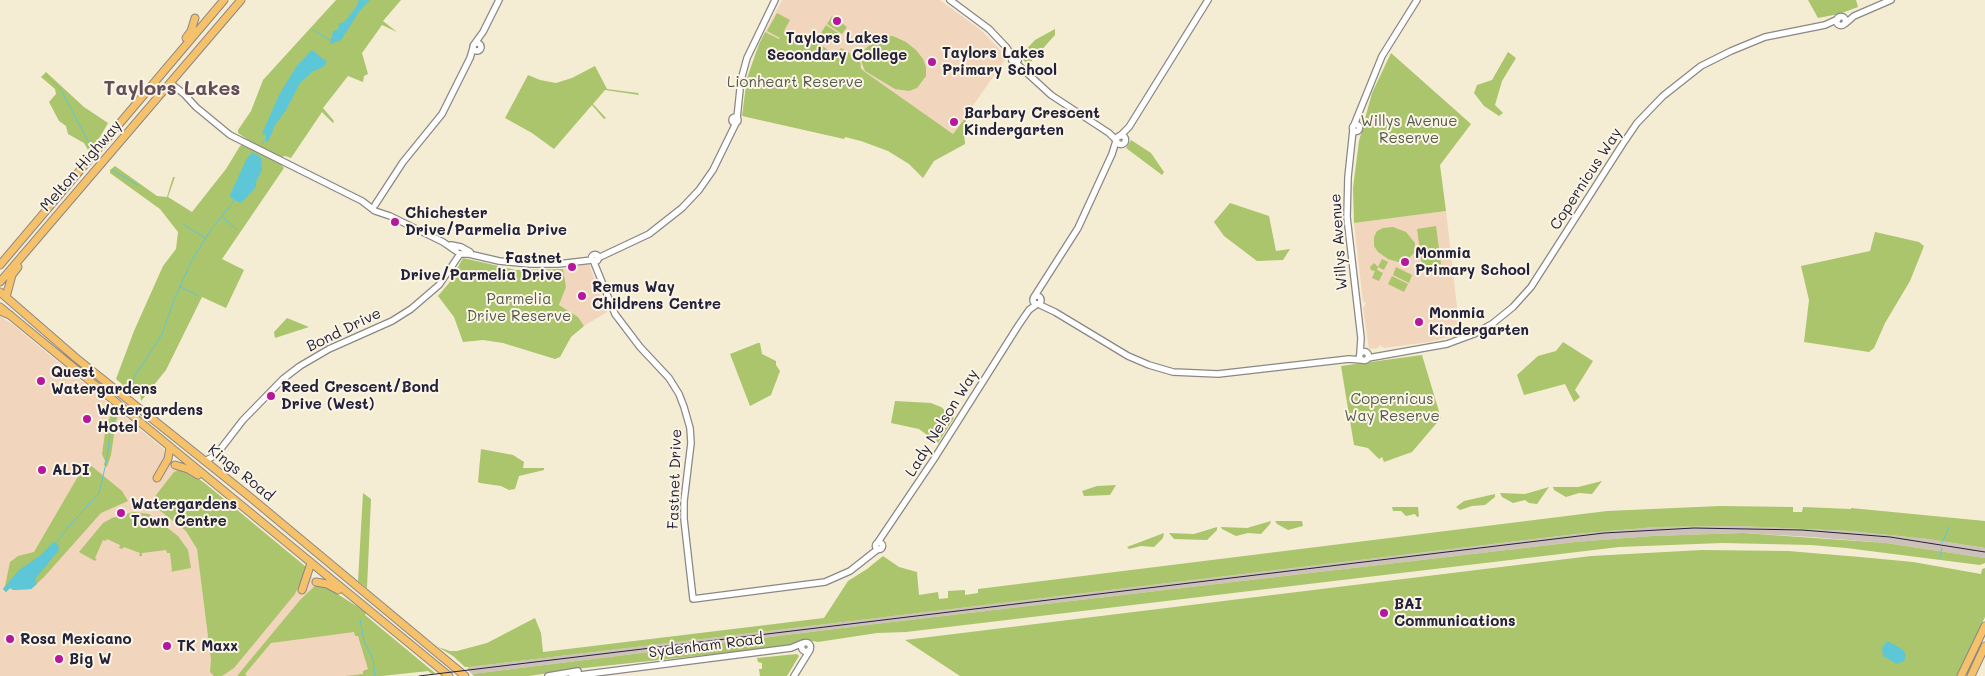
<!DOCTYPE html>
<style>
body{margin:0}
canvas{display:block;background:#f4ecd3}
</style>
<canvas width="1985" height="676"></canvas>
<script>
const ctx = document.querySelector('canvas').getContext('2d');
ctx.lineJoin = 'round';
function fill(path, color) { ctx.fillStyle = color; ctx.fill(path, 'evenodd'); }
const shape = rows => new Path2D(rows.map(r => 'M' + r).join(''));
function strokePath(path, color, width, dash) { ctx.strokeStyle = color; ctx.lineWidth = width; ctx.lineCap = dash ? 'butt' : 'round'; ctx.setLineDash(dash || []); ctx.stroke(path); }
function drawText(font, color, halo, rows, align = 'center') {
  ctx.font = font + ' Mali,sans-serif'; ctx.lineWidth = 4; ctx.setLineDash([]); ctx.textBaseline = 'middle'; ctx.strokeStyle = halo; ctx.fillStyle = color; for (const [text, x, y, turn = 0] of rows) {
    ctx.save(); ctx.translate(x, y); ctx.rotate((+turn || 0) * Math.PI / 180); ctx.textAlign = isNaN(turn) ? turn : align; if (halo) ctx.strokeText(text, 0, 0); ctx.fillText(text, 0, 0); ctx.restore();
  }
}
fill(shape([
 [782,0,940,0,982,31,1007,57,953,134,865,72,860,64,835,56,818,42,805,37,797,36,779,39,765,32],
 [1446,211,1460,333,1455,332,1453,336,1429,342,1384,348,1380,345,1378,348,1369,349,1363,308,1366,303,1363,301,1354,223],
 [589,264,607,312,584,326,578,317,559,305,566,287,563,269],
 [0,316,12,324,164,449,165,458,179,469,194,475,207,485,304,565,306,572,321,584,321,586,366,613,365,615,428,671,381,676,0,676]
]), '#f1d5bd');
fill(shape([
 [1738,526,1850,531,1928,539,1985,548,1985,558,1886,543,1811,537,1743,533,1652,536,1575,542,875,624,472,674,467,669,469,667,1576,534,1655,527]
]), '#cec1ba');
fill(shape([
 [336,0,401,0,383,21,397,32,382,25,362,53,368,74,364,76,363,82,348,76,323,108,334,121,333,123,322,112,291,158,285,156,281,157,279,162,284,168,222,259,244,270,226,308,202,297,166,370,141,401,140,391,137,390,134,393,130,393,121,388,123,385,116,379,134,331,163,266,176,249,178,232,160,209,110,173,110,170,115,166,157,196,167,197,173,177,175,177,168,197,192,212,226,169,240,146,244,144,247,139,238,133,238,130,251,111,263,80],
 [1808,0,1856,0,1858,7,1839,14,1818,18],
 [777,13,790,20,780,38,767,31],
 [832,16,847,27,842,34,827,24],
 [826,25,841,35,836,43,821,33],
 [1055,29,1055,35,1028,65,1020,56,1035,40],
 [785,30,789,37,805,37,818,42,835,56,841,48,845,50,860,60,861,68,865,72,953,134,965,118,966,119,964,132,965,144,934,161,923,178,909,164,888,151,861,141,845,137,844,139,742,116,747,78,759,44,765,32,779,39],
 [882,36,893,36,906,42,916,50,923,59,926,67,926,76,917,88,909,91,895,89,865,71,862,63,863,51,877,38],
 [1508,52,1516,58,1502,81,1495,105,1503,113,1499,116,1484,106,1474,93,1477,85,1492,80],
 [1391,53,1471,124,1440,165,1446,211,1354,223,1353,188,1359,141,1372,93],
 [595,66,607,89,638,93,639,95,605,90,593,104,606,118,604,119,592,105,554,149,532,133,505,118,528,75,540,80,556,83,572,78],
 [46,72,84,107,108,123,100,137,88,150,84,143,68,134,66,126,59,121,49,102,56,94,55,89,41,77],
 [1131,140,1151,153,1164,172,1162,175,1126,148],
 [1230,203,1269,216,1276,251,1290,249,1283,260,1257,261,1224,236,1214,222],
 [1436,226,1441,264,1422,266,1417,229],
 [1393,227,1406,232,1415,243,1414,253,1406,261,1398,262,1388,259,1378,252,1374,246,1374,237,1377,231,1383,228],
 [1875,232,1919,242,1924,246,1910,281,1885,323,1874,348,1869,352,1804,342,1809,300,1801,266,1870,251],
 [463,258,516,270,563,269,566,287,559,305,578,317,584,326,571,337,560,357,555,359,503,343,483,340,463,342,454,317,438,296,449,283],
 [1382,259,1388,262,1384,270,1378,267,1377,270,1383,273,1379,281,1372,278,1375,271,1371,270,1370,267,1374,263,1378,267],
 [1396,267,1412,275,1409,283,1393,275],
 [1392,276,1408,284,1404,292,1388,284],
 [287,318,309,327,275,338,274,332],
 [1563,342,1593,361,1575,390,1580,397,1574,402,1565,384,1524,395,1517,375,1538,356,1556,351],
 [758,343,760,343,762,354,776,361,776,365,780,371,771,395,750,406,730,354],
 [1422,355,1441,418,1412,452,1384,462,1382,457,1379,459,1368,448,1354,445,1341,366],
 [895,401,931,403,941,407,954,418,938,443,919,429,891,423],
 [114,410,119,414,116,421,111,455,107,467,104,465,105,461,102,454,105,433,106,424],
 [481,449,513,455,524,462,523,468,544,468,544,470,519,476,515,489,509,490,501,486,480,483,478,482],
 [89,464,122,491,128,501,101,513,44,577,31,589,13,590,10,588,6,592,3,589,5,586,10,562,18,556,34,552,80,473],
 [181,469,194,475,207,485,306,567,305,572,295,594,234,668,222,676,214,676,210,672,211,660,197,549,186,531,154,506,156,504,155,499,156,495,174,472],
 [1602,481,1592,494,1579,493,1566,497,1554,490,1553,487,1578,487],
 [1116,485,1110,495,1084,496,1082,491,1097,486],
 [1549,487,1537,504,1529,503,1525,500,1513,503,1502,497,1500,493,1525,494],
 [363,493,371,499,367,588,358,581],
 [1495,494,1495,497,1485,505,1472,506,1460,510,1456,507,1464,501],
 [1720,506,1793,507,1793,512,1802,512,1803,507,1851,509,1851,508,1985,521,1985,548,1928,539,1850,531,1738,526,1655,527,1576,534,469,667,465,667,453,656,438,647,450,651,457,651,487,643,535,618,541,633,543,652,824,618,848,581,867,569,883,556,899,567,917,572,919,595,938,592,939,599,948,598,948,591,965,590,965,595,978,593,978,589,1607,511],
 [1392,507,1418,507,1419,516,1417,517,1415,514,1406,516,1401,511,1393,511],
 [133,512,149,514,178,536,188,550,191,568,170,572,172,571,170,553,167,553,166,550,142,553,142,556,139,556,140,553,124,547,122,549,119,548,120,545,107,539,106,541,103,540,95,558,97,559,95,561,79,552,103,523,112,518],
 [1271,521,1270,524,1261,534,1248,533,1236,536,1222,529,1221,527,1247,528],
 [1275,521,1302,521,1303,526,1288,530,1277,524],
 [1217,527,1217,530,1207,540,1174,539,1169,533,1194,534],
 [1164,533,1163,538,1154,547,1141,546,1129,549,1127,547],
 [1743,533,1886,543,1985,558,1985,563,1980,565,1846,548,1811,545,1722,543,1619,547,906,632,877,633,818,642,807,640,799,645,575,669,529,676,474,676,472,674,875,624,1575,542,1652,536],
 [1702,550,1788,551,1860,557,1913,562,1981,574,1982,569,1985,568,1985,617,1958,676,960,676,905,640,1591,556],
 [316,585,328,588,358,607,366,613,365,615,435,673,432,674,428,671,381,676,345,676,363,674,363,671,368,669,358,636,355,636,354,632,271,643,245,674,247,676,237,676,300,600],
 [797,654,799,656,787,676,760,676,759,669,762,669,762,663,758,662,757,658]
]), '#aac56b');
fill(shape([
 [359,0,370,0,359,12,341,40,330,44,333,31,338,30,339,23,342,23,347,19,356,7],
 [312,50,327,62,323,67,312,72,300,83,286,110,275,125,269,140,266,142,266,135,262,134,279,95,296,67],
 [253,152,261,158,262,170,256,182,256,187,241,203,231,198,230,195,247,158],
 [53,542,58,545,59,550,35,579,37,584,31,589,13,590,10,588,6,592,3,589,19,570,41,555],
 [1887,641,1902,649,1906,655,1904,661,1897,664,1883,656,1882,648]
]), '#5dc7d8');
strokePath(shape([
 [313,30,330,40],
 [46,75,61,90,87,139,93,146],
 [262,144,265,140],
 [112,170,138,185],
 [223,217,237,230],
 [183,224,205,238],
 [179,286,198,296],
 [126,390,162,334,174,300,192,260,210,231,235,200],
 [1942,543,1949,527],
 [55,544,70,525,99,493,107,459,110,433,115,412],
 [1940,557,1942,548],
 [360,620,364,641,373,659,375,676]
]), '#5dc7d8', 1);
const tertiary = shape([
 [950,0,989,29,1007,48,1012,57],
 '1836.5 21a4.5 4.5 0 1 1 9 0a4.5 4.5 0 1 1-9 0Z',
 [1846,23,1854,16,1891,0],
 [475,43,483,32,499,0],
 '473 47a4 4 0 1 1 8 0a4 4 0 1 1-8 0Z',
 '1011.5 59a3.5 3.5 0 1 1 7 0a3.5 3.5 0 1 1-7 0Z',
 [1015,62,1051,95,1109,133,1116,140],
 [170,83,188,97],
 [185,95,196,107,230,135,362,201,375,211,390,216,443,242,456,251],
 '732 120a3 3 0 1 1 6 0a3 3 0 1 1-6 0Z',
 [737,118,741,80,747,58,775,0],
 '1352.5 128a3.5 3.5 0 1 1 7 0a3.5 3.5 0 1 1-7 0Z',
 [1354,125,1382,56,1417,0],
 [1353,130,1348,177,1347,217,1361,338,1360,353],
 '1116.5 140a4.5 4.5 0 1 1 9 0a4.5 4.5 0 1 1-9 0Z',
 [1120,136,1129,127,1208,0],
 [375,205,403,162,442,114,470,58,473,48],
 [451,245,461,247,470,252],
 [460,254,469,254,499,261,530,264,558,264,592,260],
 '591.5 258a3.5 3.5 0 1 1 7 0a3.5 3.5 0 1 1-7 0Z',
 [598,258,649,234,682,208,699,190,713,170,736,123],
 [593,260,615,314,640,347,669,378,679,394,684,407,690,428,691,443,684,501,684,519,693,599,825,582,850,571,878,549],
 '1033 300a4 4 0 1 1 8 0a4 4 0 1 1-8 0Z',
 [1034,297,1078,228,1112,154,1116,141],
 [1038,304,1055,312,1128,356,1149,365,1173,372,1218,374,1349,359,1361,360],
 '1359.5 356a4.5 4.5 0 1 1 9 0a4.5 4.5 0 1 1-9 0Z',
 [1368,358,1447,344,1474,334,1492,324,1513,307,1531,287,1622,145,1637,123,1663,96,1701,66,1731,51,1765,37,1825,25,1838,19],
 [205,461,216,455,243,420,283,379,300,366,329,349,392,321,411,309,439,285,460,254],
 [878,542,934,459,1018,326,1029,310,1037,304],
 '875.5 546a3.5 3.5 0 1 1 7 0a3.5 3.5 0 1 1-7 0Z',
 '801.5 647a4.5 4.5 0 1 1 9 0a4.5 4.5 0 1 1-9 0Z',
 [548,676,578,671],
 [572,676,791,648,803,643],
 [794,676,810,650]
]);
const primary = shape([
 [0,292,76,358,250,497,465,676],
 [0,307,449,676],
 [175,465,188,469,198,475],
 [157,478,168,459,170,447],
 [316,582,327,584,338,590],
 [302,590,311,563],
 [1961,676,1985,626],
 [1971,676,1985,646]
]);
const trunk = shape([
 [186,38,191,31,195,18],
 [0,265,224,0],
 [0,282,241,0],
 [6,297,12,275,18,267],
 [0,311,10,315]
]);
strokePath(tertiary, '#8b8787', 8);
strokePath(primary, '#8b8787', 9);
strokePath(trunk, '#8b8787', 9);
strokePath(tertiary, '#fff', 5.5);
strokePath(primary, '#f6c16b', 7);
strokePath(trunk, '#f6c16b', 7);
strokePath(shape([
 [419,676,1604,533,1694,528,1802,530,1890,537,1985,552]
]), '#22223b', 1);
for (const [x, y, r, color] of [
 [837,21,5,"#b5179e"],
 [932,62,5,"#b5179e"],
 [954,122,5,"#b5179e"],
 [395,222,5,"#b5179e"],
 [1405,262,5,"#b5179e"],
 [572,267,5,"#b5179e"],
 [582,296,5,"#b5179e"],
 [1419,322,5,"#b5179e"],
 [41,381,5,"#b5179e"],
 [271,396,5,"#b5179e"],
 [87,419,5,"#b5179e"],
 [42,470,5,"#b5179e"],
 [121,513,5,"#b5179e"],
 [1384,613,5,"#b5179e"],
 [10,639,5,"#b5179e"],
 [167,646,5,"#b5179e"],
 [59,659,5,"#b5179e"]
]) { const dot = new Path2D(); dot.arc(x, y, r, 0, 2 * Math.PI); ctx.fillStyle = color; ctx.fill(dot); strokePath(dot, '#fcf5e5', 2); }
drawText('bold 15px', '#22223b', '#fcf5e5', [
 ["Taylors Lakes",837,38,"center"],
 ["Secondary College",837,55,"center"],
 ["Taylors Lakes",942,53],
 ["Primary School",942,70],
 ["Barbary Crescent",964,113],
 ["Kindergarten",964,130],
 ["Chichester",405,213],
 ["Drive/Parmelia Drive",405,230],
 ["Monmia",1415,253],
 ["Primary School",1415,270],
 ["Fastnet",562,258,"right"],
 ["Drive/Parmelia Drive",562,275,"right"],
 ["Remus Way",592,287],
 ["Childrens Centre",592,304],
 ["Monmia",1429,313],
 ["Kindergarten",1429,330],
 ["Quest",51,372],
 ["Watergardens",51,389],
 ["Reed Crescent/Bond",281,387],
 ["Drive (West)",281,404],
 ["Watergardens",97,410],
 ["Hotel",97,427],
 ["ALDI",52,470],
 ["Watergardens",131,504],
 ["Town Centre",131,521],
 ["BAI",1394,604],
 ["Communications",1394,621],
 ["Rosa Mexicano",20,639],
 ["TK Maxx",177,646],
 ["Big W",69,659]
], 'left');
drawText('15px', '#525b4c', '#fcf5e5', [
 ["Lionheart Reserve",795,82],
 ["Willys Avenue",1409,121],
 ["Reserve",1409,138],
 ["Parmelia",519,299],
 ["Drive Reserve",519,316],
 ["Copernicus",1392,399],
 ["Way Reserve",1392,416]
]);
drawText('15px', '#22223b', '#fcf5e5', [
 ["Melton Highway",81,166,-49],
 ["Copernicus Way",1586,179,-57],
 ["Willys Avenue",1339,242,-94],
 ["Bond Drive",344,330,-26],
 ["Lady Nelson Way",942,423,-58],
 ["Kings Road",241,473,39],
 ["Fastnet Drive",675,479,-88],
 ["Sydenham Road",706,646,-7]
]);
drawText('bold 20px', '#614e5a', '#fcf5e5', [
 ["Taylors Lakes",172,89]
]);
</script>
